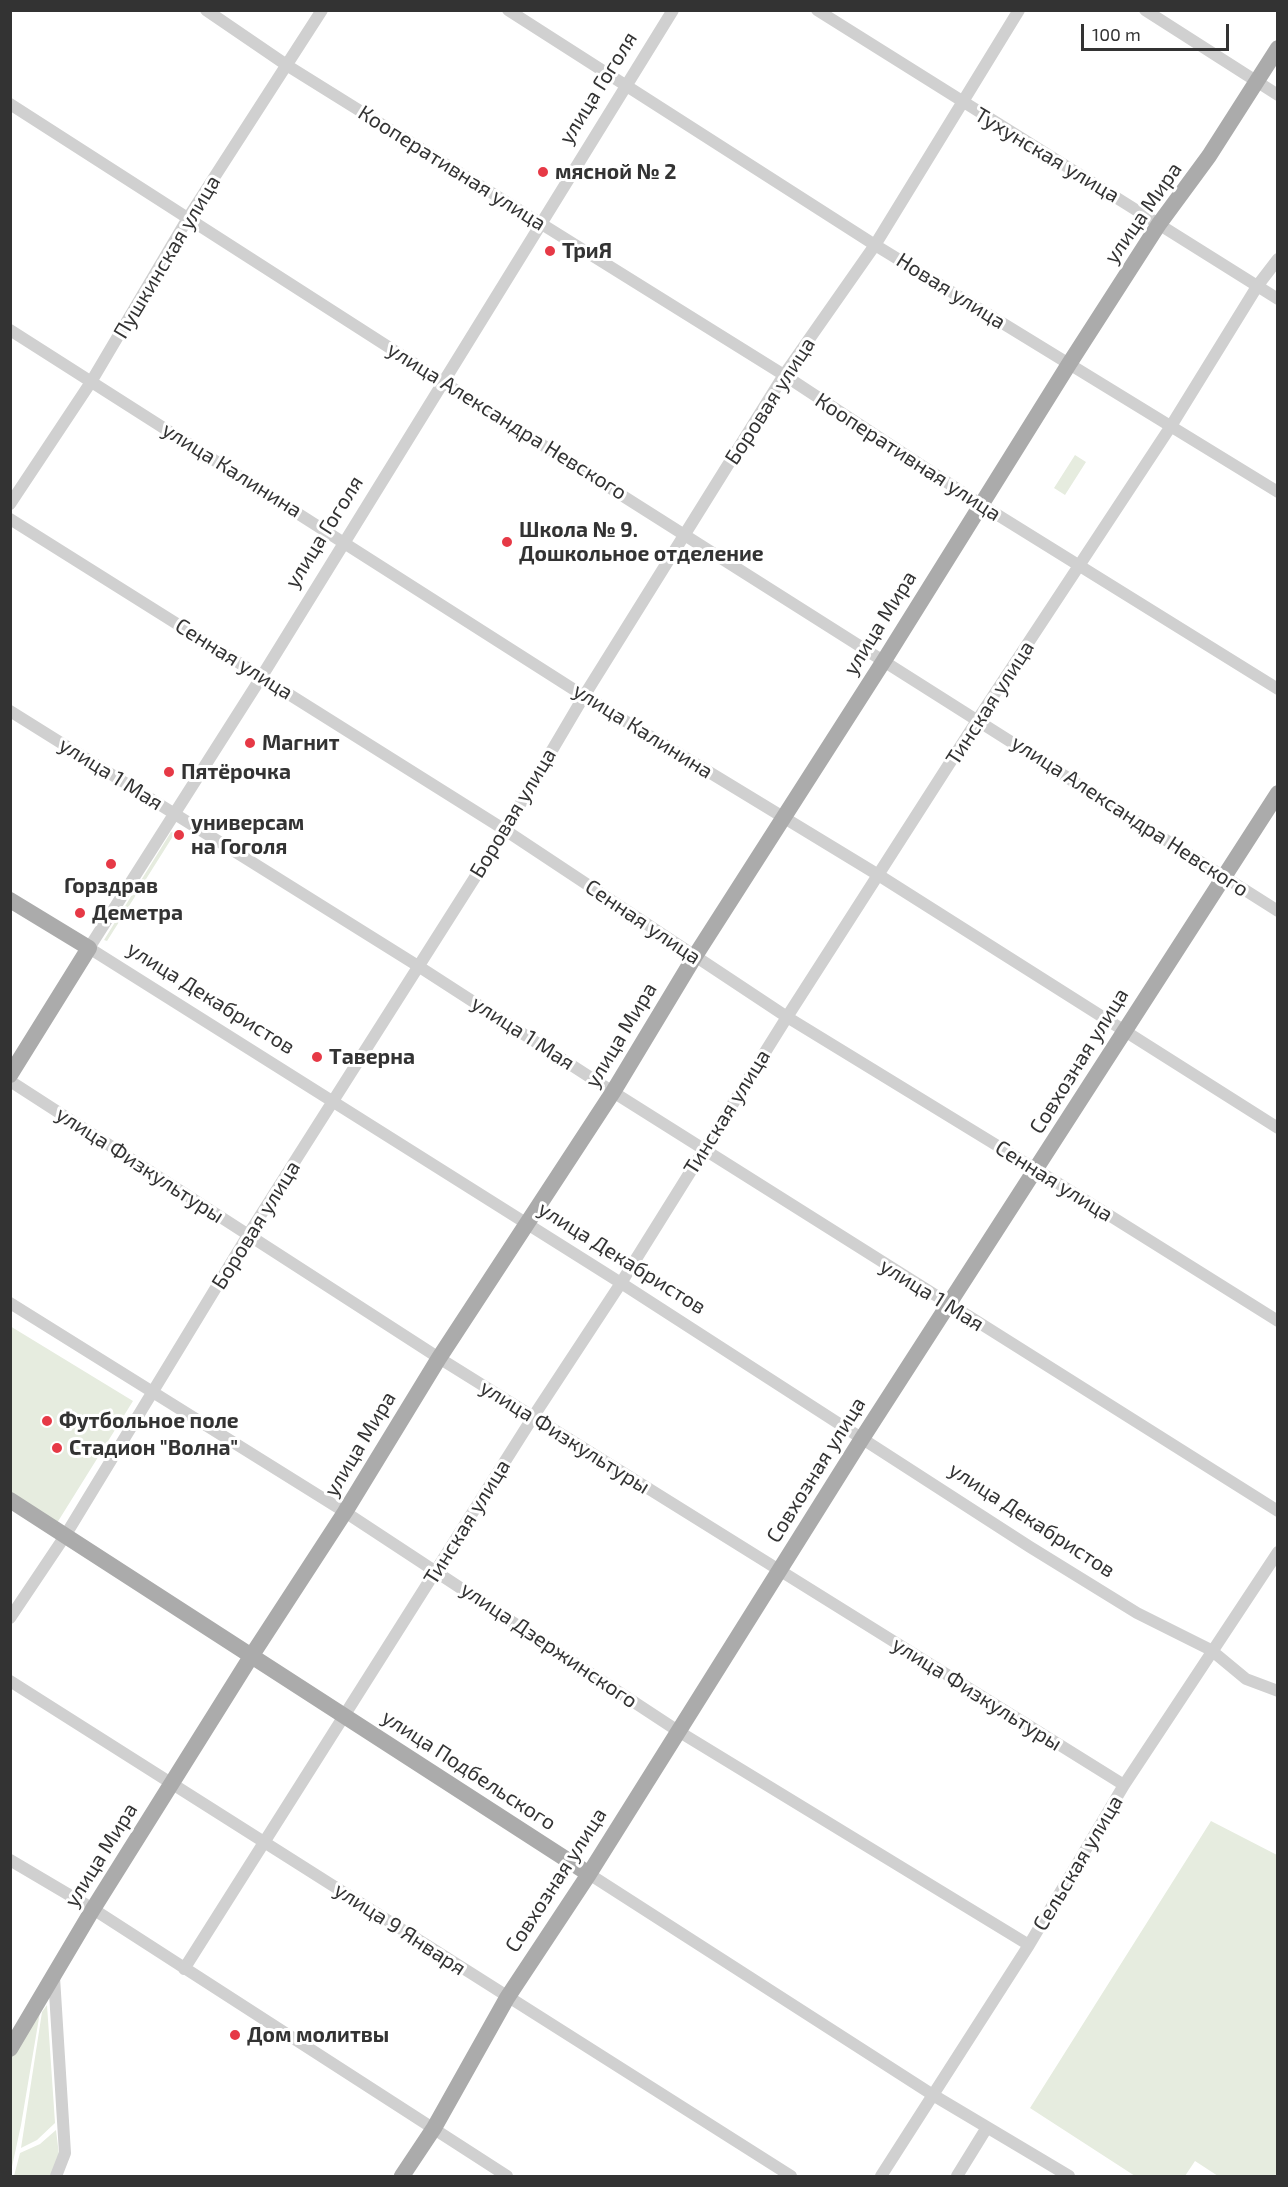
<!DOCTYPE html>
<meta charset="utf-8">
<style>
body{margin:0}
#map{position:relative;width:1288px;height:2187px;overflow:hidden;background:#fff;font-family:"Exo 2",sans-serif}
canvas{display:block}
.frame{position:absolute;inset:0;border:12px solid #333;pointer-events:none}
.scale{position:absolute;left:1081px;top:24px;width:148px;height:27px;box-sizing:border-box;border:3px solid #333;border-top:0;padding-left:8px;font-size:18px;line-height:21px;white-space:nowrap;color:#333;-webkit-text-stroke:4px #fff;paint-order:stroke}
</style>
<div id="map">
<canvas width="1288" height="2187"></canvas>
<div class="frame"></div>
<div class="scale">100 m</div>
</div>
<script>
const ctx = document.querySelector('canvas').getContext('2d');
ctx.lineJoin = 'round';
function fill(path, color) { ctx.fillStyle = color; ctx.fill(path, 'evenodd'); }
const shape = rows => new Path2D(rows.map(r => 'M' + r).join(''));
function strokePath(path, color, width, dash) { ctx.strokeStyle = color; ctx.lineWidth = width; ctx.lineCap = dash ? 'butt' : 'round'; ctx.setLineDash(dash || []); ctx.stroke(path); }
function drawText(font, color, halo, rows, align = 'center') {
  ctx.font = font + ' "Exo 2",sans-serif'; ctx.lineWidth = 6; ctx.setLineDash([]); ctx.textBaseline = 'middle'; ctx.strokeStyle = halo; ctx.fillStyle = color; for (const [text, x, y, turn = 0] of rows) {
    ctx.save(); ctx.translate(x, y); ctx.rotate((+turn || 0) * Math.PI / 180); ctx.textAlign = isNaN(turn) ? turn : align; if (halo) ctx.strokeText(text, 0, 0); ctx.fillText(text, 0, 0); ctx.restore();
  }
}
fill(shape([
 [1075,455,1086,462,1065,495,1054,488],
 [171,832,175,833,107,941,104,940],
 [10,1326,133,1401,57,1523,11,1494],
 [1211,1821,1277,1855,1277,2176,1218,2176,1195,2161,1185,2176,1135,2176,1030,2108],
 [47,2005,55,2123,37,2140,21,2148,42,2012],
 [40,2012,21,2125,10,2176,10,2057],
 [56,2130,59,2155,51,2176,14,2176,20,2153,40,2144]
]), '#e6ecdf');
strokePath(shape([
 [206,10,288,66,784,375,980,504,1278,689],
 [508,10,875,245,1278,492],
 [673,10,262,676,89,948,621,1283,1030,1547,1137,1613,1211,1650,1246,1679,1278,1691],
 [817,10,1278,299],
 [1145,10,1278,95],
 [10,104,443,382,1278,911],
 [10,330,584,696,880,876,1278,1128],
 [10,504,91,382,188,218,322,10],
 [10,519,505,830,787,1017,1037,1170,1278,1321],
 [10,711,418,966,613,1092,1278,1511],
 [10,1081,439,1358,1124,1785],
 [10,1303,345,1512,678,1731,1029,1945],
 [10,1618,65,1536,248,1235,505,830,584,696,784,375,875,245,1019,10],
 [10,1681,791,2176],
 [10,1860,93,1909,507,2176],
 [589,1874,933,2095,1069,2176],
 [184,1969,533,1417,621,1283,787,1017,978,719,1171,426,1258,285,1278,259],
 [54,1977,65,2153,56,2176],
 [881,2176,1029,1945,1124,1785,1278,1552],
 [957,2176,986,2129]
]), '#d0d0d0', 12);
strokePath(shape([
 [10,900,89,948,10,1075],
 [10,1500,589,1874],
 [10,2049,93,1909,252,1655,345,1512,439,1358,613,1092,695,956,885,659,1069,364,1159,224,1209,156,1278,48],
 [402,2176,434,2128,507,1998,589,1874,863,1437,1278,793]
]), '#ababab', 16);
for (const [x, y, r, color] of [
 [543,172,6,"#e63946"],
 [550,251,6,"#e63946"],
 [507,542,6,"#e63946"],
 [250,743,6,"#e63946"],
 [169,772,6,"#e63946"],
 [179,835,6,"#e63946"],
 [111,864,6,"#e63946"],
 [80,913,6,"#e63946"],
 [317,1057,6,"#e63946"],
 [47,1421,6,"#e63946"],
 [57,1448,6,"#e63946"],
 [235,2035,6,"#e63946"]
]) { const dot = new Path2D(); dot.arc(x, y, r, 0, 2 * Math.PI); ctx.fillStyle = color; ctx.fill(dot); strokePath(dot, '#fff', 2); }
drawText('21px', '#333', '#fff', [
 ["улица Гоголя",598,88,-58],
 ["Тухунская улица",1047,155,31],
 ["Кооперативная улица",452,168,32],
 ["улица Мира",1143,213,-55],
 ["Пушкинская улица",167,257,-59],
 ["Новая улица",951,291,32],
 ["Боровая улица",770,401,-57],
 ["улица Александра Невского",507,421,32],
 ["Кооперативная улица",908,457,33],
 ["улица Калинина",232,470,32],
 ["улица Гоголя",324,532,-58],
 ["улица Мира",880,623,-58],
 ["Сенная улица",234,659,32],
 ["Тинская улица",990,703,-57],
 ["улица Калинина",643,731,32],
 ["улица 1 Мая",111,774,32],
 ["Боровая улица",513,813,-59],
 ["улица Александра Невского",1130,816,33],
 ["Сенная улица",643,922,34],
 ["улица Декабристов",211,998,32],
 ["улица 1 Мая",523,1033,33],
 ["улица Мира",621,1035,-59],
 ["Совхозная улица",1079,1061,-58],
 ["Тинская улица",727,1112,-58],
 ["улица Физкультуры",140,1165,33],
 ["Сенная улица",1054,1181,32],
 ["Боровая улица",256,1225,-58],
 ["улица Декабристов",622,1258,32],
 ["улица 1 Мая",932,1295,32],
 ["улица Физкультуры",565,1437,32],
 ["улица Мира",360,1444,-59],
 ["Совхозная улица",816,1470,-58],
 ["улица Декабристов",1032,1520,33],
 ["Тинская улица",467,1522,-58],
 ["улица Дзержинского",549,1645,34],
 ["улица Физкультуры",977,1694,32],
 ["улица Подбельского",469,1770,33],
 ["улица Мира",101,1855,-58],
 ["Сельская улица",1078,1863,-59],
 ["Совхозная улица",556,1880,-57],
 ["улица 9 Января",400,1929,33]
]);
drawText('bold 21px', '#333', '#fff', [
 ["мясной № 2",555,172],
 ["ТриЯ",562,251],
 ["Школа № 9.",519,530],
 ["Дошкольное отделение",519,554],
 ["Магнит",262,743],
 ["Пятёрочка",181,772],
 ["универсам",191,823],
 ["на Гоголя",191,847],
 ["Горздрав",111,886,"center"],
 ["Деметра",92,913],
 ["Таверна",329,1057],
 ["Футбольное поле",59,1421],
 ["Стадион \"Волна\"",69,1448],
 ["Дом молитвы",247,2035]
], 'left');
</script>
